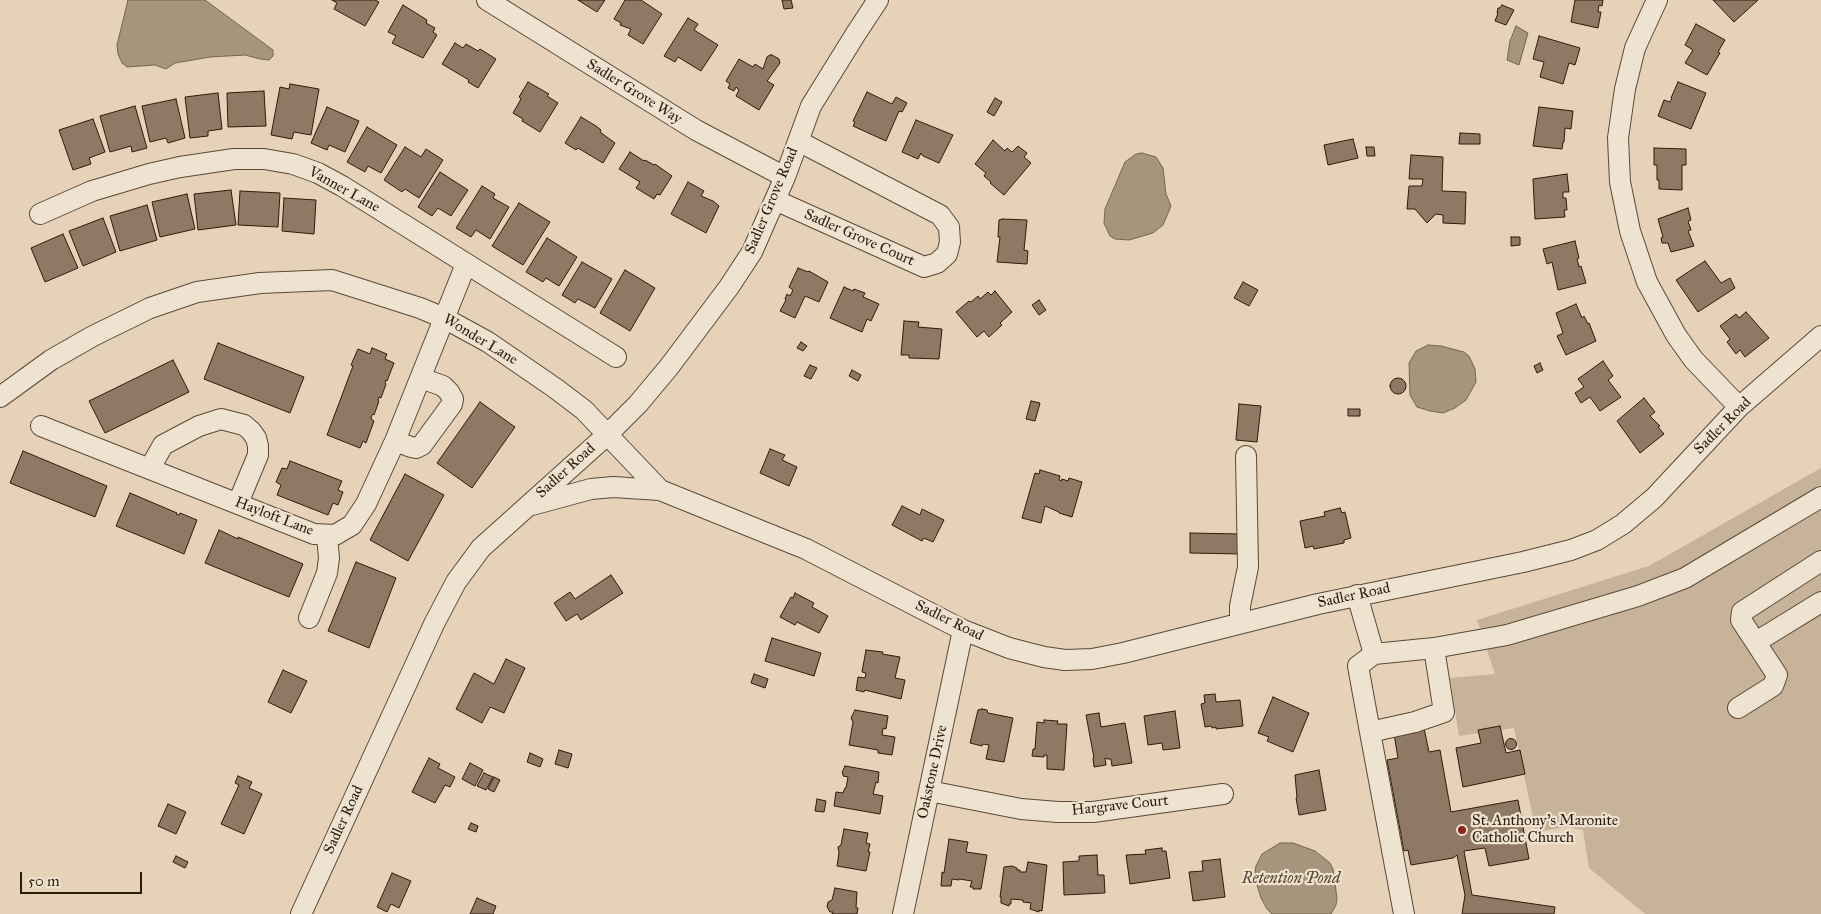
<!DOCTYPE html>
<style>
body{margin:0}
#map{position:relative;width:1821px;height:914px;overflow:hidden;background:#e5d2b8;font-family:"IM FELL Great Primer",serif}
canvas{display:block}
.scale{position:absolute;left:20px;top:872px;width:122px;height:22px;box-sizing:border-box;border:2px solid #2f1b09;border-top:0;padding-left:6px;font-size:15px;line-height:18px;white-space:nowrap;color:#2f1b09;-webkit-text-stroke:4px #eee2d1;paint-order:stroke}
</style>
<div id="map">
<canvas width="1821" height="914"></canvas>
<div class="scale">50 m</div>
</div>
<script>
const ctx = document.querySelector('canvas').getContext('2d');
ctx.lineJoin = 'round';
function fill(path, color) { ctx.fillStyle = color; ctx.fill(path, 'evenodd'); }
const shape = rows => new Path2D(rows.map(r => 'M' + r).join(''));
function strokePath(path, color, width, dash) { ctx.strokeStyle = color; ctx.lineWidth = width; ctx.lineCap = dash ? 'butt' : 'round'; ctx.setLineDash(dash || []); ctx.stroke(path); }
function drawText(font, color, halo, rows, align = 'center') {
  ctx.font = font + ' "IM FELL Great Primer",serif'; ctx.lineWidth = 4.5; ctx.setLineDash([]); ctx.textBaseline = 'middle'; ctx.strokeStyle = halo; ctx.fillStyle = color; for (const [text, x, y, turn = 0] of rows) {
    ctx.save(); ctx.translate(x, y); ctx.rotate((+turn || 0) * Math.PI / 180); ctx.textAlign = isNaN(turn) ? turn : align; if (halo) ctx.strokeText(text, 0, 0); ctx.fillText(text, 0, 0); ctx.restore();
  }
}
fill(shape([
 [1821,468,1821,914,1645,914,1589,868,1583,830,1567,827,1536,832,1514,728,1459,736,1450,678,1495,674,1477,620,1649,566]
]), '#c6b39a');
const water = shape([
 [128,0,205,0,273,50,273,56,269,60,260,59,245,55,210,57,175,63,166,69,155,65,127,67,122,63,118,54,117,45,128,0],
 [1516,26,1528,33,1519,65,1507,60,1510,41,1516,26],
 [1142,153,1156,157,1163,168,1166,194,1171,206,1163,225,1153,233,1129,240,1115,239,1110,236,1104,223,1105,209,1125,162,1136,154,1142,153],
 [1428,345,1441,346,1464,352,1469,356,1475,369,1476,382,1466,400,1455,408,1443,413,1430,411,1417,407,1410,395,1409,363,1416,351,1428,345],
 [1280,843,1293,843,1315,851,1330,863,1333,869,1337,898,1336,905,1331,914,1272,914,1267,909,1261,898,1257,885,1255,872,1256,866,1262,854,1280,843]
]);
fill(water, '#a7947c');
strokePath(water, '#77644e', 1);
const building = shape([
 [332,0,375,0,379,2,365,26,334,9,337,3,332,0],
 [578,0,605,0,597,12,578,0],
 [625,0,641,0,662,14,643,44,628,35,631,29,620,25,621,23,614,19,625,0],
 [782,0,791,0,793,8,784,9,782,0],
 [1575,0,1603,0,1602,6,1599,5,1598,12,1601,12,1598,28,1571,22,1575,0],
 [1713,0,1758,0,1734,22,1713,0],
 [403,5,427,20,426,23,435,28,433,32,437,35,423,58,392,43,396,36,388,32,403,5],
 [1502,5,1514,10,1506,25,1495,21,1498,13,1497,13,1498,8,1500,8,1502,5],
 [688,18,698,24,694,30,718,45,701,71,678,57,675,62,664,56,688,18],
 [1696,24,1725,40,1718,52,1720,53,1707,75,1685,63,1693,50,1685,45,1696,24],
 [1539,36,1580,48,1575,65,1569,63,1563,84,1540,77,1544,62,1533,59,1539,36],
 [455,43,463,48,466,44,478,51,480,49,496,59,478,88,468,82,469,80,442,64,455,43],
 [770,55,772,55,779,59,780,63,767,81,774,85,759,110,736,96,739,90,736,87,734,91,728,88,730,84,726,81,739,59,753,67,755,64,763,69,767,57,770,55],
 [528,82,549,94,547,96,558,103,540,132,522,121,523,119,513,113,521,99,519,97,528,82],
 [1678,82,1706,93,1691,129,1658,116,1664,100,1670,102,1672,98,1671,98,1678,82],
 [290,84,319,89,311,135,294,132,292,139,271,135,280,87,289,89,290,84],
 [264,91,266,126,228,127,227,93,264,91],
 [867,92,892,104,896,97,907,103,902,112,899,111,886,141,853,126,855,122,853,121,867,92],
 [218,93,222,129,208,131,208,136,190,138,185,97,218,93],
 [995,98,1002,102,994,116,987,112,995,98],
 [176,99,185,138,168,143,166,138,150,142,142,106,176,99],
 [135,106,147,148,132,152,131,146,110,152,100,116,135,106],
 [327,107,359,121,345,152,329,145,327,150,311,143,327,107],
 [1539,107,1573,111,1571,129,1565,128,1564,142,1563,142,1562,149,1533,146,1539,107],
 [581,117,596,126,601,130,600,132,615,143,603,163,578,148,576,150,565,143,581,117],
 [93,119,105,152,89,158,91,164,73,170,59,130,93,119],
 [916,120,953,135,939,163,923,156,921,153,918,159,902,152,916,120],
 [367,127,397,145,381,173,368,166,365,172,347,162,367,127],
 [1460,133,1480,134,1480,144,1459,144,1460,133],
 [1353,139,1358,158,1328,165,1324,145,1353,139],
 [993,140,1005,151,1007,148,1012,152,1018,146,1027,153,1024,157,1031,163,1004,195,990,183,991,182,984,176,986,173,975,164,993,140],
 [405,147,421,157,426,149,443,160,419,198,405,189,402,192,384,180,405,147],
 [1366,147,1374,147,1375,156,1367,156,1366,147],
 [1654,148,1686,149,1686,165,1682,165,1682,190,1659,189,1659,180,1657,180,1657,165,1654,165,1654,148],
 [630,152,644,161,645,160,654,165,655,164,672,176,660,195,657,194,654,199,636,188,640,182,619,169,630,152],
 [1411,155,1443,157,1442,191,1466,192,1465,224,1443,223,1443,215,1436,214,1427,223,1415,209,1407,209,1409,186,1422,186,1423,179,1409,179,1411,155],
 [440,172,468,190,451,216,438,208,432,216,418,207,440,172],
 [1567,174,1569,192,1563,192,1563,198,1566,198,1567,210,1564,210,1565,217,1535,219,1533,179,1567,174],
 [688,182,704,191,701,196,713,201,719,206,706,233,671,214,688,182],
 [482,186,495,194,493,198,509,207,490,239,476,230,471,237,456,228,482,186],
 [231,190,236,225,198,230,194,194,231,190],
 [240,191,280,193,278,227,238,225,240,191],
 [187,194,195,229,160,237,152,202,187,194],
 [284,198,316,200,314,234,282,231,284,198],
 [519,203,550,222,523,265,492,246,519,203],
 [147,205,157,240,120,251,110,216,147,205],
 [1688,208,1691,220,1688,221,1691,230,1688,231,1694,246,1671,252,1668,243,1662,243,1661,238,1663,237,1658,219,1688,208],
 [103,218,116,252,83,266,69,231,103,218],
 [1002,219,1027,220,1024,250,1028,251,1027,264,997,262,1000,237,998,237,999,220,1002,219],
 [63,234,78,268,45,282,31,248,63,234],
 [1511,237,1520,237,1520,245,1511,246,1511,237],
 [547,238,577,257,559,286,546,278,543,282,526,272,547,238],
 [1575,241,1579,258,1577,259,1579,267,1581,266,1586,283,1558,290,1552,262,1547,264,1543,249,1575,241],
 [1705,261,1721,283,1730,278,1735,288,1698,312,1676,280,1705,261],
 [582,262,612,279,595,308,578,299,575,303,562,295,582,262],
 [798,268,808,272,809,271,828,282,819,302,805,296,795,318,780,311,786,300,785,299,787,294,790,296,793,290,789,287,798,268],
 [625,270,655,288,630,331,600,313,625,270],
 [1243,282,1258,290,1249,306,1234,298,1243,282],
 [844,287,853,291,854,289,865,293,863,297,879,304,871,321,867,319,862,332,830,318,844,287],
 [995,291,1012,312,1000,323,1002,325,989,337,984,331,977,337,956,312,969,301,971,302,978,296,980,299,988,292,991,295,995,291],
 [1039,300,1046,310,1039,315,1032,305,1039,300],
 [1576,304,1582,318,1584,316,1588,324,1589,323,1596,341,1566,355,1557,336,1563,333,1556,313,1576,304],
 [1746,312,1769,338,1745,357,1740,350,1736,354,1727,342,1730,339,1720,326,1736,314,1739,318,1746,312],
 [904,321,919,322,918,327,942,329,939,359,909,358,909,355,901,355,904,321],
 [801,342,807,346,803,351,797,348,801,342],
 [218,343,304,377,290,413,204,379,218,343],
 [372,348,387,354,385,359,394,363,387,381,386,380,385,383,386,384,381,398,379,397,378,400,379,401,374,415,373,414,371,417,372,420,374,421,366,443,363,441,360,448,327,435,353,366,351,365,358,349,370,354,372,348],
 [173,360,189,392,105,433,89,401,173,360],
 [1603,361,1613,376,1608,380,1621,397,1600,411,1590,397,1581,403,1575,393,1584,387,1578,379,1603,361],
 [1540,363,1543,370,1537,373,1534,366,1540,363],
 [810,365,817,368,811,379,804,376,810,365],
 [852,370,861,375,858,381,849,376,852,370],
 '1390 386a8 8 0 1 1 16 0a8 8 0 1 1-16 0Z',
 [1644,398,1655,412,1650,416,1660,426,1658,427,1664,434,1640,453,1617,421,1644,398],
 [1031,401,1040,403,1035,421,1026,419,1031,401],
 [480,402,515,427,472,488,437,463,480,402],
 [1239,404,1261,406,1257,442,1236,440,1239,404],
 [1348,409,1360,409,1360,416,1348,416,1348,409],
 [770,449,785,455,782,460,797,467,789,486,760,473,770,449],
 [23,451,107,486,95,517,10,483,23,451],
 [290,461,342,481,338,490,343,492,338,505,333,503,328,515,277,495,281,485,276,482,282,468,287,469,290,461],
 [1040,470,1060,476,1059,480,1061,481,1062,479,1068,481,1069,478,1082,482,1072,517,1059,513,1059,512,1045,506,1041,523,1022,518,1035,473,1039,474,1040,470],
 [405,474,444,495,408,561,370,540,405,474],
 [130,493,177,513,176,514,179,515,180,513,197,520,184,554,116,526,130,493],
 [902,506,920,515,922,509,944,520,933,542,924,538,922,541,892,525,902,506],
 [1340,508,1342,513,1345,512,1351,538,1344,540,1344,543,1314,549,1313,546,1305,548,1300,521,1325,516,1324,512,1340,508],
 [219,530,238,539,238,537,303,564,289,597,205,563,219,530],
 [1190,533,1241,534,1241,554,1190,553,1190,533],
 [356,562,396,578,369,648,328,631,356,562],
 [611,575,623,593,581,620,577,614,566,621,554,603,570,592,575,599,611,575],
 [795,593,814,603,812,607,828,616,819,633,797,622,795,625,780,617,791,597,793,598,795,593],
 [772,638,821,653,814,676,765,661,772,638],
 [866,650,883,652,882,654,900,657,895,678,905,680,901,699,865,690,864,692,856,690,858,677,865,678,866,673,862,672,866,650],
 [506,659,525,668,504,713,490,707,482,723,456,709,474,673,494,684,506,659],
 [283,670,307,681,291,713,268,702,283,670],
 [754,674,768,679,765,688,751,683,754,674],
 [1215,694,1216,702,1240,700,1243,726,1216,729,1216,727,1212,728,1211,726,1205,727,1201,704,1205,703,1204,695,1215,694],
 [1273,697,1309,713,1293,752,1267,741,1269,737,1258,733,1273,697],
 [982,709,987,710,988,713,1013,718,1004,762,986,759,989,745,983,744,982,746,970,743,978,710,982,709],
 [855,710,888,716,886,729,883,728,882,735,895,737,892,755,878,753,878,750,849,745,853,722,851,718,855,710],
 [1175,711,1180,748,1163,750,1162,743,1148,745,1144,716,1175,711],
 [1099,713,1101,727,1125,723,1132,763,1112,766,1111,759,1107,759,1106,758,1105,758,1106,765,1094,767,1093,758,1094,758,1086,715,1099,713],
 [1044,720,1058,721,1057,724,1067,724,1064,770,1047,769,1047,755,1044,755,1044,757,1032,756,1033,749,1035,749,1037,722,1044,723,1044,720],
 [1500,726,1506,753,1520,750,1525,774,1463,787,1456,748,1481,743,1478,730,1500,726],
 [1424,728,1429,752,1440,750,1451,812,1518,800,1529,859,1489,866,1485,848,1464,851,1472,895,1555,907,1554,914,1462,914,1465,895,1457,855,1453,858,1411,865,1408,850,1404,851,1387,760,1398,758,1394,734,1424,728],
 '1505.5 744a5.5 5.5 0 1 1 11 0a5.5 5.5 0 1 1-11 0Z',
 [559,750,572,754,568,768,555,764,559,750],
 [530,753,543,759,540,767,527,762,530,753],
 [429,758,440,764,438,768,455,777,450,787,445,785,435,803,412,792,429,758],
 [470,763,483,770,475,786,462,779,470,763],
 [845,766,879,772,878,783,876,782,873,794,883,796,880,814,834,806,836,792,843,793,845,788,846,788,848,777,843,776,843,773,842,773,845,766],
 [1319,770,1326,810,1299,815,1296,798,1297,798,1295,775,1319,770],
 [484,773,493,777,486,790,477,786,484,773],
 [238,776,252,782,249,788,262,794,244,834,221,824,239,785,235,783,238,776],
 [494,777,500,780,494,792,488,789,494,777],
 [817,799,826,801,824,812,815,811,817,799],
 [168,804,186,812,176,834,158,826,168,804],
 [471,823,478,826,476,832,468,829,471,823],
 [844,829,868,833,866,843,870,844,868,852,870,852,866,871,837,866,839,853,838,847,841,845,844,829],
 [949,839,968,842,966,852,987,855,981,889,973,889,973,887,970,887,972,881,959,879,959,880,952,879,951,886,941,886,942,872,944,873,949,839],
 [1162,848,1162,851,1166,851,1170,878,1130,884,1126,855,1146,854,1145,850,1162,848],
 [1097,855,1098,875,1104,875,1105,893,1064,895,1063,862,1079,861,1079,856,1097,855],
 [176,856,188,862,185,868,173,862,176,856],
 [1220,859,1225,897,1193,901,1189,872,1203,871,1202,861,1220,859],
 [1028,862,1047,865,1042,911,1039,910,1039,912,1030,909,1031,903,1023,902,1023,900,1011,899,1011,904,1009,904,1009,906,1001,903,1001,897,1000,897,1004,867,1012,866,1017,868,1017,870,1020,870,1020,872,1026,872,1028,862],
 [392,873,411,881,399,908,391,904,387,912,377,907,392,873],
 [835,888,857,892,856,908,858,908,857,914,832,914,833,912,830,912,827,907,828,902,832,900,835,888],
 [477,898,496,906,493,914,470,914,477,898]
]);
fill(building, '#8e7a64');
strokePath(building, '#2f1b09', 1);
const minor = shape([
 [487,0,696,130,785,177],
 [1657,0,1635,48,1625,89,1618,138,1620,182,1630,231,1647,282,1676,335,1693,359,1739,407],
 [775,200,924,267,937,263,947,254,950,242,949,227,940,215,798,141],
 [40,214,92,191,149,174,180,167,234,159,264,159,293,164,318,173,342,186,616,357],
 [0,397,51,360,93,336,150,308,197,292,260,283,332,280,420,308,444,318,488,342,555,388,584,410,660,490,806,549,963,630,1009,648,1044,657,1065,660,1092,659,1123,653,1318,604,1523,562,1571,550,1597,540,1623,524,1654,498,1739,407,1821,336],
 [41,426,314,534,335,535,352,525,366,504,395,441,466,264],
 [395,441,411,447,416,448,422,445,452,404,453,399,449,392,443,386,421,378],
 [150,468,163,445,199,426,221,419,244,425,251,431,256,438,258,446,258,455,238,503],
 [532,505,591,489,613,487,660,490],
 [1357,595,1374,654],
 [309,618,327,573,329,558,327,536],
 [1240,623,1240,606,1248,567,1246,456],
 [1756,642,1821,602],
 [1434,648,1507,635,1638,596,1685,578,1821,497],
 [1738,708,1773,686,1777,675,1741,620,1742,612,1821,561],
 [1370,732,1415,722,1444,712,1434,648,1374,654,1358,666,1370,732,1404,914],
 [929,791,1021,809,1058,812,1093,812,1223,794],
 [301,914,434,624,456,582,481,548,608,434,638,404,669,367,729,287,752,252,785,177,811,106,855,35,878,0],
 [903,914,963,630]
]);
strokePath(minor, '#5c4935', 22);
strokePath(minor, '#eee2d1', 20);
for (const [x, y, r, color] of [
 [1462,830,5,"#8f2418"]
]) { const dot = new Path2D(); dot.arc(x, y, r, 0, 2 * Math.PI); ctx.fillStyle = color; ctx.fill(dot); strokePath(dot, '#eee2d1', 2); }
drawText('15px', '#2f1b09', '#eee2d1', [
 ["Sadler Grove Way",634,92,32],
 ["Vanner Lane",344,190,29],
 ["Sadler Grove Road",772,201,-67],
 ["Sadler Grove Court",859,238,24],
 ["Wonder Lane",480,340,31],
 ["Sadler Road",1723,426,-45],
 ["Sadler Road",566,471,-42],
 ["Hayloft Lane",274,517,21],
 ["Sadler Road",1354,596,-12],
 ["Sadler Road",949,621,26],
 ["Oakstone Drive",933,772,-78],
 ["Hargrave Court",1120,806,-6],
 ["Sadler Road",344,820,-65]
]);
drawText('15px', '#2f1b09', '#eee2d1', [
 ["St. Anthony's Maronite",1472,821],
 ["Catholic Church",1472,838]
], 'left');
drawText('italic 16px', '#594531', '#eee2d1', [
 ["Retention Pond",1291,879]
]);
</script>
